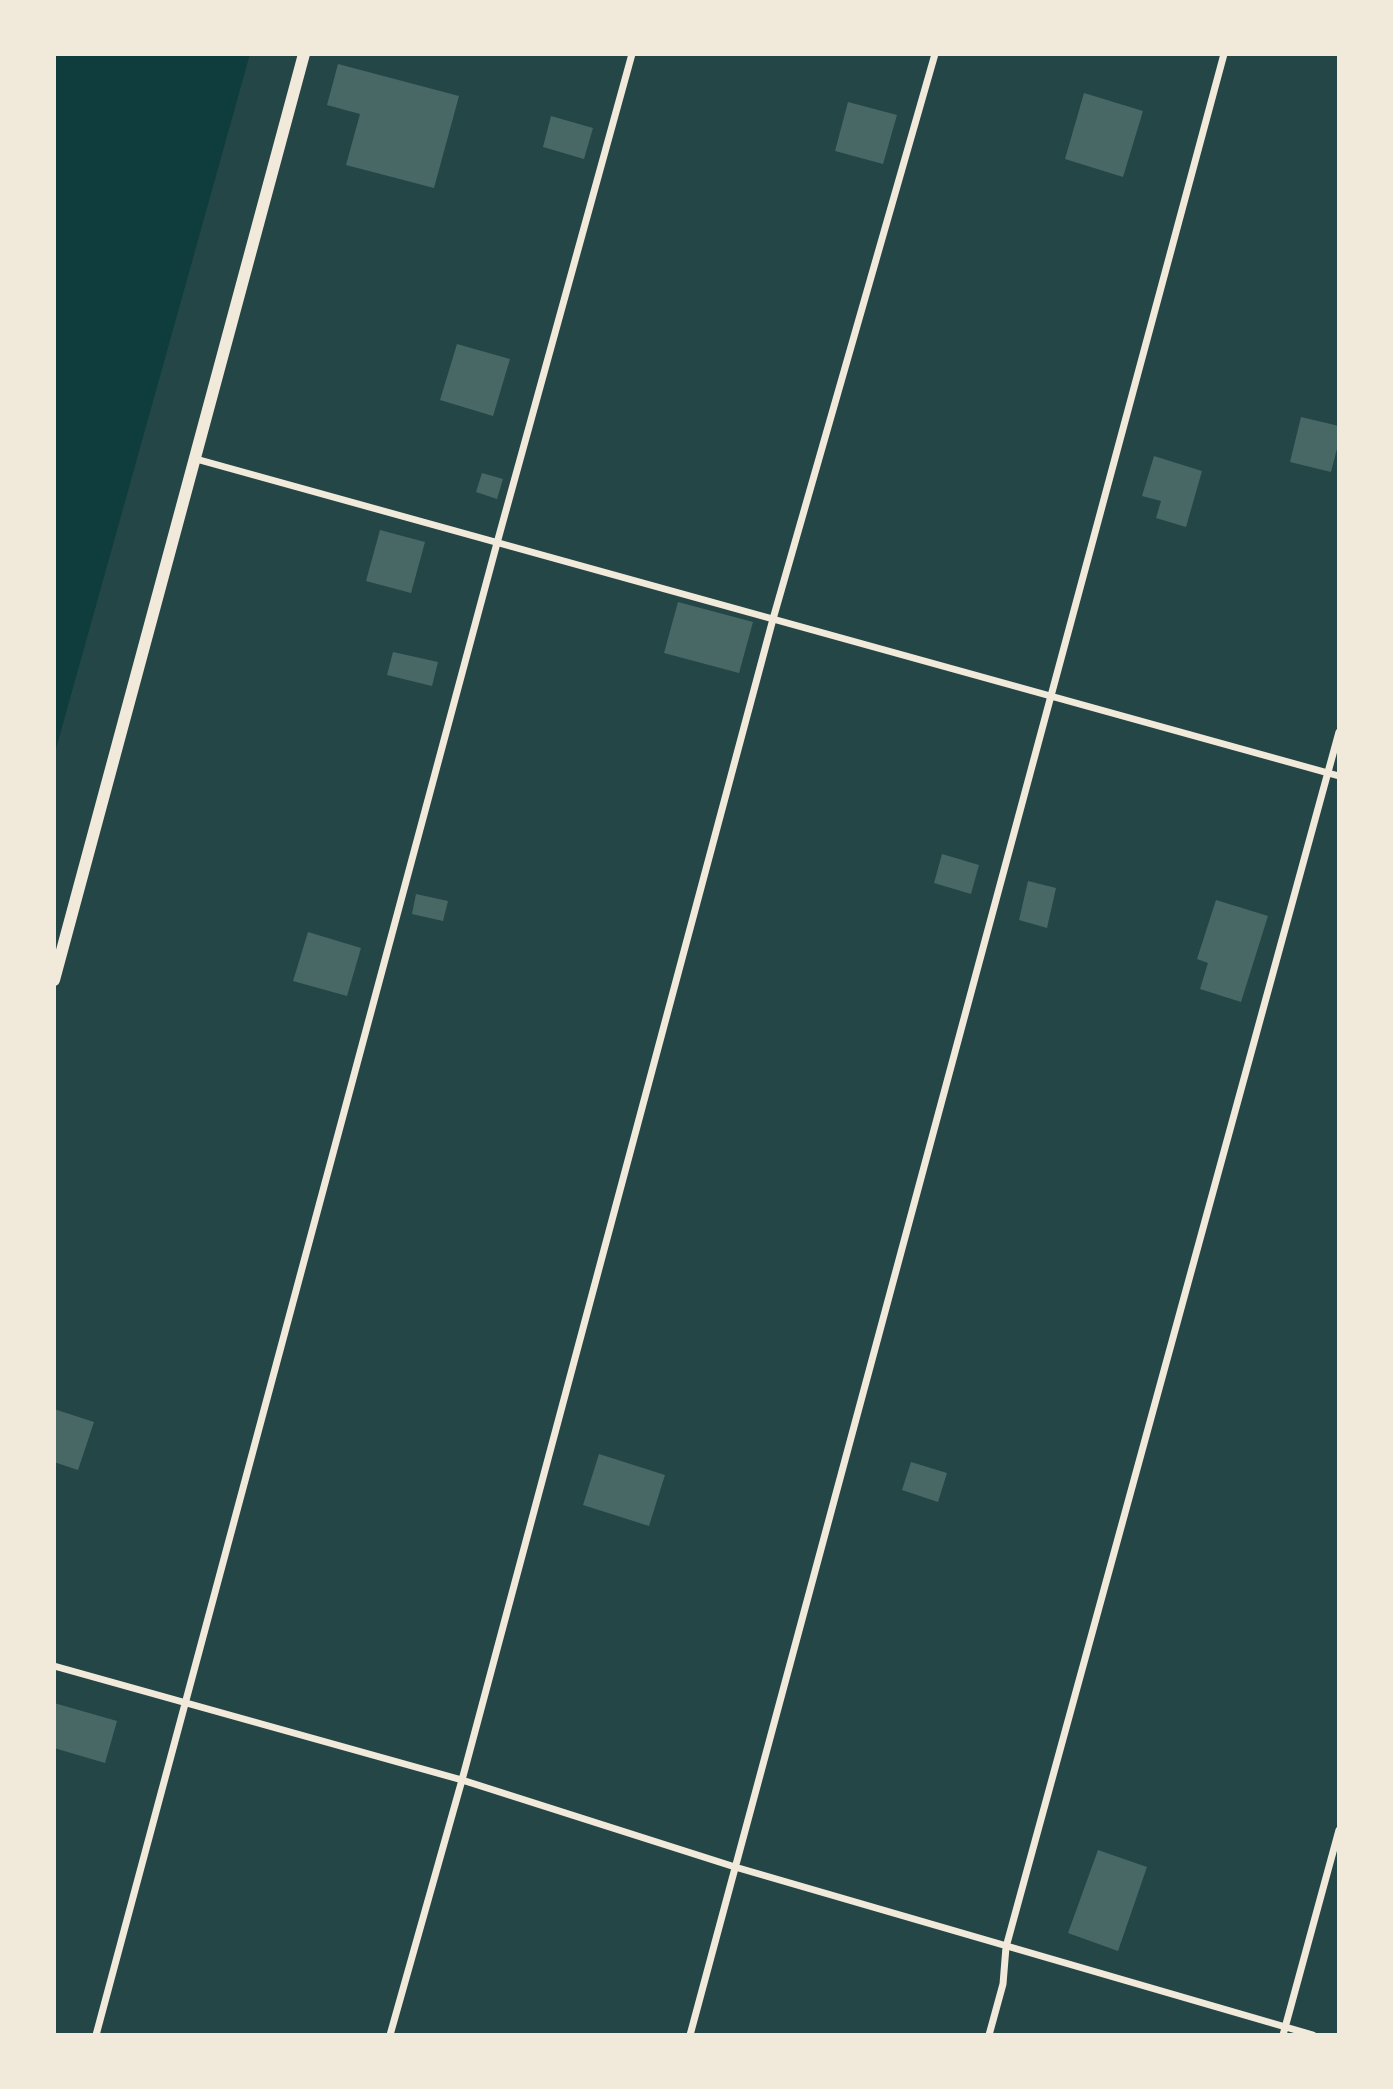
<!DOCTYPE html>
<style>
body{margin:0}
#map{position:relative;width:1393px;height:2089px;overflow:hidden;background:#0f3d3e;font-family:"Source Sans 3",sans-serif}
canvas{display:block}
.frame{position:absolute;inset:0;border:56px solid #f1e9da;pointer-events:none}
</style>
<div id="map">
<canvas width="1393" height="2089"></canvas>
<div class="frame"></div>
</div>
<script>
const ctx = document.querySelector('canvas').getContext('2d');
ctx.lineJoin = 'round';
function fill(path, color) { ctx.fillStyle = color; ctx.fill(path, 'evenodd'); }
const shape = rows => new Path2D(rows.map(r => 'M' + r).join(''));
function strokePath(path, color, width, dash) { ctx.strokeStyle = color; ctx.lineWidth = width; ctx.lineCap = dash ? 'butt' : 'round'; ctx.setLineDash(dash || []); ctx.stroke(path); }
fill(shape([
 [250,54,1339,54,1339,2035,54,2035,54,756]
]), '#244646');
fill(shape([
 [338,64,459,96,434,188,346,165,360,114,327,105],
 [1084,93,1143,111,1123,177,1065,159],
 [848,102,897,115,883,164,835,151],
 [551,116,593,128,584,159,543,147],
 [457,344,510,359,493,416,440,400],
 [1301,417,1339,426,1339,441,1331,472,1290,462],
 [1154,456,1202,471,1186,527,1156,518,1161,501,1142,496],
 [482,473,503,479,497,499,476,492],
 [380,530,425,542,411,593,366,581],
 [678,602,753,622,739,673,664,653],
 [393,652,438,662,432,686,387,675],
 [942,854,979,865,971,894,934,883],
 [1028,881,1056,888,1047,928,1019,920],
 [416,894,448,901,443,921,412,914],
 [1216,900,1268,916,1241,1002,1200,989,1208,963,1197,959],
 [308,932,361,948,347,996,293,981],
 [54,1409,94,1422,78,1470,54,1462],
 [599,1454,665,1475,649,1526,583,1505],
 [911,1462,947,1473,938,1502,902,1490],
 [54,1703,117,1721,105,1763,54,1748],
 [1098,1850,1147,1867,1118,1951,1068,1933]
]), '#486865');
strokePath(shape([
 [196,459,1339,776],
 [54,1666,462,1780,735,1867,1313,2035],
 [96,2035,497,543,632,54],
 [390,2035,462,1780,773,619,935,54],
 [690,2035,1224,54],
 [989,2035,1003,1984,1006,1947,1339,732],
 [1283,2035,1339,1830]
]), '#f1e9da', 7);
strokePath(shape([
 [54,980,304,54]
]), '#f1e9da', 12);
</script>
